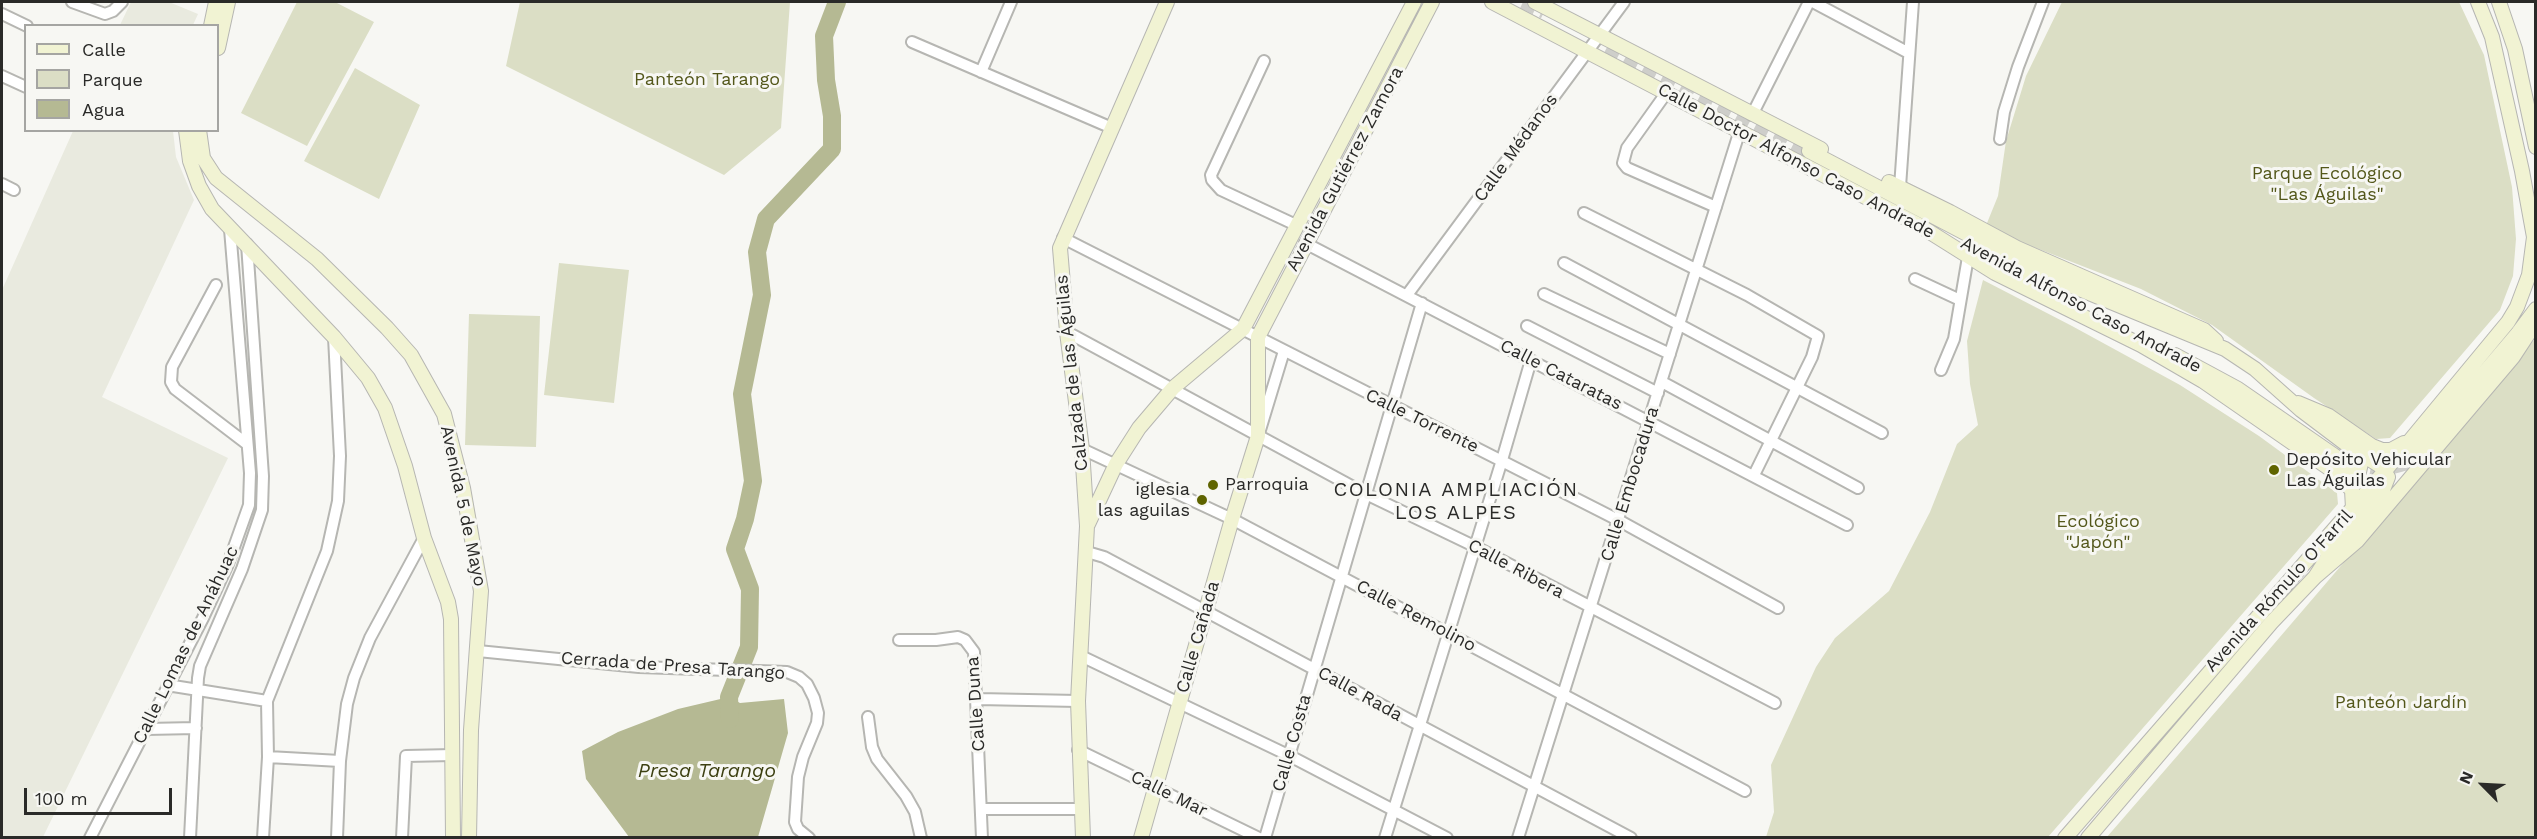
<!DOCTYPE html>
<meta charset="utf-8">
<style>
body{margin:0}
#map{position:relative;width:2537px;height:839px;overflow:hidden;background:#f7f7f3;font-family:"Work Sans",sans-serif}
canvas{display:block}
.frame{position:absolute;inset:0;border:3px solid #2a2a28;pointer-events:none}
.legend{position:absolute;left:24px;top:24px;width:195px;height:108px;box-sizing:border-box;background:#f7f7f3;border:2px solid #a5a5a2;margin:0;padding:8px 10px;list-style:none;font-size:18px;color:#2a2a28}
.legend li{display:flex;align-items:center;gap:12px;height:30px}
.legend b{width:30px;border:2px solid #a5a5a2}
.north{position:absolute;left:2453px;top:755px;width:60px;height:60px;-webkit-text-stroke:4px #f7f7f3;paint-order:stroke;rotate:294deg;font-size:16px;font-weight:700;line-height:24px;text-align:center;color:#2a2a28}
.north::after{content:'';display:block;margin:auto;width:21px;height:27px;background:#2a2a28;clip-path:polygon(50% 0,100% 100%,50% 72%,0 100%)}
.scale{position:absolute;left:24px;top:788px;width:148px;height:27px;box-sizing:border-box;border:3px solid #2a2a28;border-top:0;padding-left:8px;font-size:18px;line-height:21px;white-space:nowrap;color:#2a2a28;-webkit-text-stroke:4px #f7f7f3;paint-order:stroke}
</style>
<div id="map">
<canvas width="2537" height="839"></canvas>
<div class="frame"></div>
<ul class="legend">
<li><b style="height:8px;background:#f1f3d3"></b>Calle</li>
<li><b style="height:16px;background:#dbdec5"></b>Parque</li>
<li><b style="height:16px;background:#b5b993"></b>Agua</li>
</ul>
<div class="north">N</div>
<div class="scale">100 m</div>
</div>
<script>
const ctx = document.querySelector('canvas').getContext('2d');
ctx.lineJoin = 'round';
function fill(path, color) { ctx.fillStyle = color; ctx.fill(path, 'evenodd'); }
const shape = rows => new Path2D(rows.map(r => 'M' + r).join(''));
function strokePath(path, color, width, dash) { ctx.strokeStyle = color; ctx.lineWidth = width; ctx.lineCap = dash ? 'butt' : 'round'; ctx.setLineDash(dash || []); ctx.stroke(path); }
function drawText(font, color, halo, rows, align = 'center') {
  ctx.font = font + ' "Work Sans",sans-serif'; ctx.lineWidth = 6; ctx.setLineDash([]); ctx.textBaseline = 'middle'; ctx.strokeStyle = halo; ctx.fillStyle = color; for (const [text, x, y, turn = 0] of rows) {
    ctx.save(); ctx.translate(x, y); ctx.rotate((+turn || 0) * Math.PI / 180); ctx.textAlign = isNaN(turn) ? turn : align; if (halo) ctx.strokeText(text, 0, 0); ctx.fillText(text, 0, 0); ctx.restore();
  }
}
fill(shape([
 [131,2,169,2,198,14,193,25,120,25],
 [73,131,173,131,176,157,194,200,102,397,228,458,43,837,2,837,2,290]
]), '#e9eadf');
fill(shape([
 [297,2,335,2,374,22,307,146,241,113],
 [520,2,790,2,781,128,724,175,506,66],
 [2062,2,2459,2,2484,55,2512,187,2516,239,2513,276,2500,310,2390,438,2376,439,2314,398,2212,325,2141,289,1985,228,1998,196,2006,141,2026,76],
 [355,68,420,105,379,199,304,161],
 [559,263,629,270,614,403,544,395],
 [1983,280,2072,326,2180,385,2259,436,2337,493,2338,504,2048,837,1766,837,1774,812,1771,765,1816,667,1835,638,1889,591,1930,512,1957,444,1978,425,1970,384,1967,341],
 [469,314,540,316,536,447,465,445],
 [2535,339,2535,837,2106,838,2244,679]
]), '#dbdec5');
fill(shape([
 [729,697,740,703,784,699,788,733,758,837,629,837,586,779,582,751,618,732,678,709]
]), '#b5b993');
strokePath(shape([
 [730,719,729,697,749,647,750,589,735,549,745,519,753,481,742,394,762,295,757,252,766,219,832,149,832,116,826,80,824,36,837,2]
]), '#b5b993', 18);
strokePath(shape([
 [1523,2,1544,12],
 [1604,53,1806,157],
 [2350,465,2378,471,2404,464,2416,453]
]), '#cececa', 14, [14, 7]);
const street = shape([
 [72,2,105,14,113,11,122,2],
 [1813,2,1907,52],
 [2,14,27,26],
 [912,42,1112,128],
 [1264,61,1211,175,1212,180,1221,190,1296,225],
 [981,72,1011,2],
 [2,76,26,87],
 [1667,92,1627,148,1623,163,1627,168,1716,207],
 [1752,115,1809,2],
 [2000,139,2004,112,2018,67,2043,2],
 [2,184,14,190],
 [1900,187,1913,2],
 [1584,213,1747,295,1818,336,1812,357,1754,475],
 [1063,238,1618,520,1778,608],
 [1305,243,1847,525],
 [1564,263,1882,433],
 [1915,279,1960,300],
 [216,285,172,367,171,382,175,389,247,444],
 [1544,294,1670,354],
 [1407,295,1624,2],
 [1527,326,1658,393],
 [1067,332,1366,494,1476,547,1775,703],
 [1941,370,1954,339,1968,257],
 [1662,382,1858,488],
 [1260,430,1284,351],
 [1082,449,1232,519,1745,791],
 [1087,552,1104,557,1631,838],
 [899,640,936,640,958,637,965,640,974,652,982,838],
 [478,651,639,667,787,672,799,677,807,684,814,698,818,713,817,723,803,757,798,777,795,822,798,829,809,838],
 [1081,656,1288,755,1447,838],
 [167,685,267,701],
 [978,699,1078,701],
 [868,717,872,747,877,759,906,796,915,812,921,838],
 [146,729,196,728],
 [1078,750,1259,838],
 [268,757,340,761],
 [981,809,1081,809],
 [90,838,203,618,228,564,249,505,250,473,230,229],
 [190,838,198,678,200,666,242,569,262,510,263,476,247,244],
 [263,838,268,757,267,701,327,551,338,501,340,456,334,337],
 [337,838,340,761,347,704,354,678,370,638,424,538],
 [402,838,406,756,453,755],
 [1265,838,1422,303],
 [1385,838,1502,460,1531,360],
 [1518,838,1740,130]
]);
const secondary = shape([
 [1492,2,1917,224,1995,273,2141,345,2203,381,2333,471,2352,490,2353,508],
 [1535,2,1821,149],
 [2499,2,2515,49,2536,147],
 [211,26,216,2],
 [218,48,228,2],
 [186,130,190,161,199,186,212,209,334,337,368,378,385,408,405,466,424,538,448,602,451,619,453,838],
 [199,130,203,158,216,178,317,259,387,328,411,355,444,414,463,488,481,591,471,730,469,838],
 [1809,151,2043,274,2225,349,2255,369,2301,410,2350,447,2382,467,2388,477,2381,495,2328,557,2315,577],
 [1889,182,1950,212,2017,248,2204,330,2216,341],
 [1991,260,2070,301],
 [2175,355,2238,389,2348,465],
 [2298,403,2329,416,2372,446,2382,450,2391,450,2404,443],
 [2416,453,2518,333,2536,309],
 [2335,472,2352,477,2359,472,2361,463,2359,457,2351,448],
 [1088,524,1116,464,1139,428,1173,388,1243,329,1414,2],
 [1083,838,1078,701,1087,526,1082,449,1067,332,1060,248,1167,2],
 [1141,838,1232,519,1258,436,1258,337,1432,2],
 [2065,838,2384,472,2508,322,2517,307,2529,275,2534,237,2522,171,2492,37,2478,2],
 [2088,838,2271,623,2315,577,2357,541,2513,357,2536,322]
]);
strokePath(street, '#b6b6b2', 14);
strokePath(secondary, '#b6b6b2', 16);
strokePath(street, '#fff', 10);
strokePath(secondary, '#f1f3d3', 14);
for (const [x, y, r, color] of [
 [2274,470,6,"#5f6400"],
 [1213,485,6,"#5f6400"],
 [1202,500,6,"#5f6400"]
]) { const dot = new Path2D(); dot.arc(x, y, r, 0, 2 * Math.PI); ctx.fillStyle = color; ctx.fill(dot); strokePath(dot, '#f7f7f3', 2); }
drawText('18px', '#53571a', '#f7f7f3', [
 ["Panteón Tarango",707,80],
 ["Parque Ecológico",2327,174],
 ["\"Las Águilas\"",2327,195],
 ["Ecológico",2098,522],
 ["\"Japón\"",2098,543],
 ["Panteón Jardín",2401,703]
]);
drawText('18px', '#2a2a28', '#f7f7f3', [
 ["Calle Médanos",1516,148,-54],
 ["Calle Doctor Alfonso Caso Andrade",1796,161,28],
 ["Avenida Gutiérrez Zamora",1345,169,-62],
 ["Avenida Alfonso Caso Andrade",2081,305,28],
 ["Calzada de las Águilas",1072,373,-96],
 ["Calle Cataratas",1561,375,27],
 ["Calle Torrente",1422,421,26],
 ["Calle Embocadura",1630,484,-73],
 ["Avenida 5 de Mayo",463,506,78],
 ["Calle Ribera",1516,569,28],
 ["Avenida Rómulo O'Farril",2279,591,-48],
 ["Calle Remolino",1416,616,28],
 ["Calle Cañada",1198,637,-74],
 ["Calle Lomas de Anáhuac",186,645,-64],
 ["Cerrada de Presa Tarango",673,666,4],
 ["Calle Rada",1360,694,29],
 ["Calle Duna",976,704,-94],
 ["Calle Costa",1292,743,-74],
 ["Calle Mar",1169,794,26]
]);
drawText('18px', '#2a2a28', '#f7f7f3', [
 ["Depósito Vehicular",2286,460],
 ["Las Águilas",2286,481],
 ["Parroquia",1225,485],
 ["iglesia",1190,490,"right"],
 ["las aguilas",1190,511,"right"]
], 'left');
ctx.letterSpacing = '1.5px';
drawText('20px', '#2a2a28', '#f7f7f3', [
 ["COLONIA AMPLIACIÓN",1456,490],
 ["LOS ALPES",1456,513]
]);
ctx.letterSpacing = '0px';
drawText('italic 20px', '#3d4012', '#f7f7f3', [
 ["Presa Tarango",707,771]
]);
</script>
